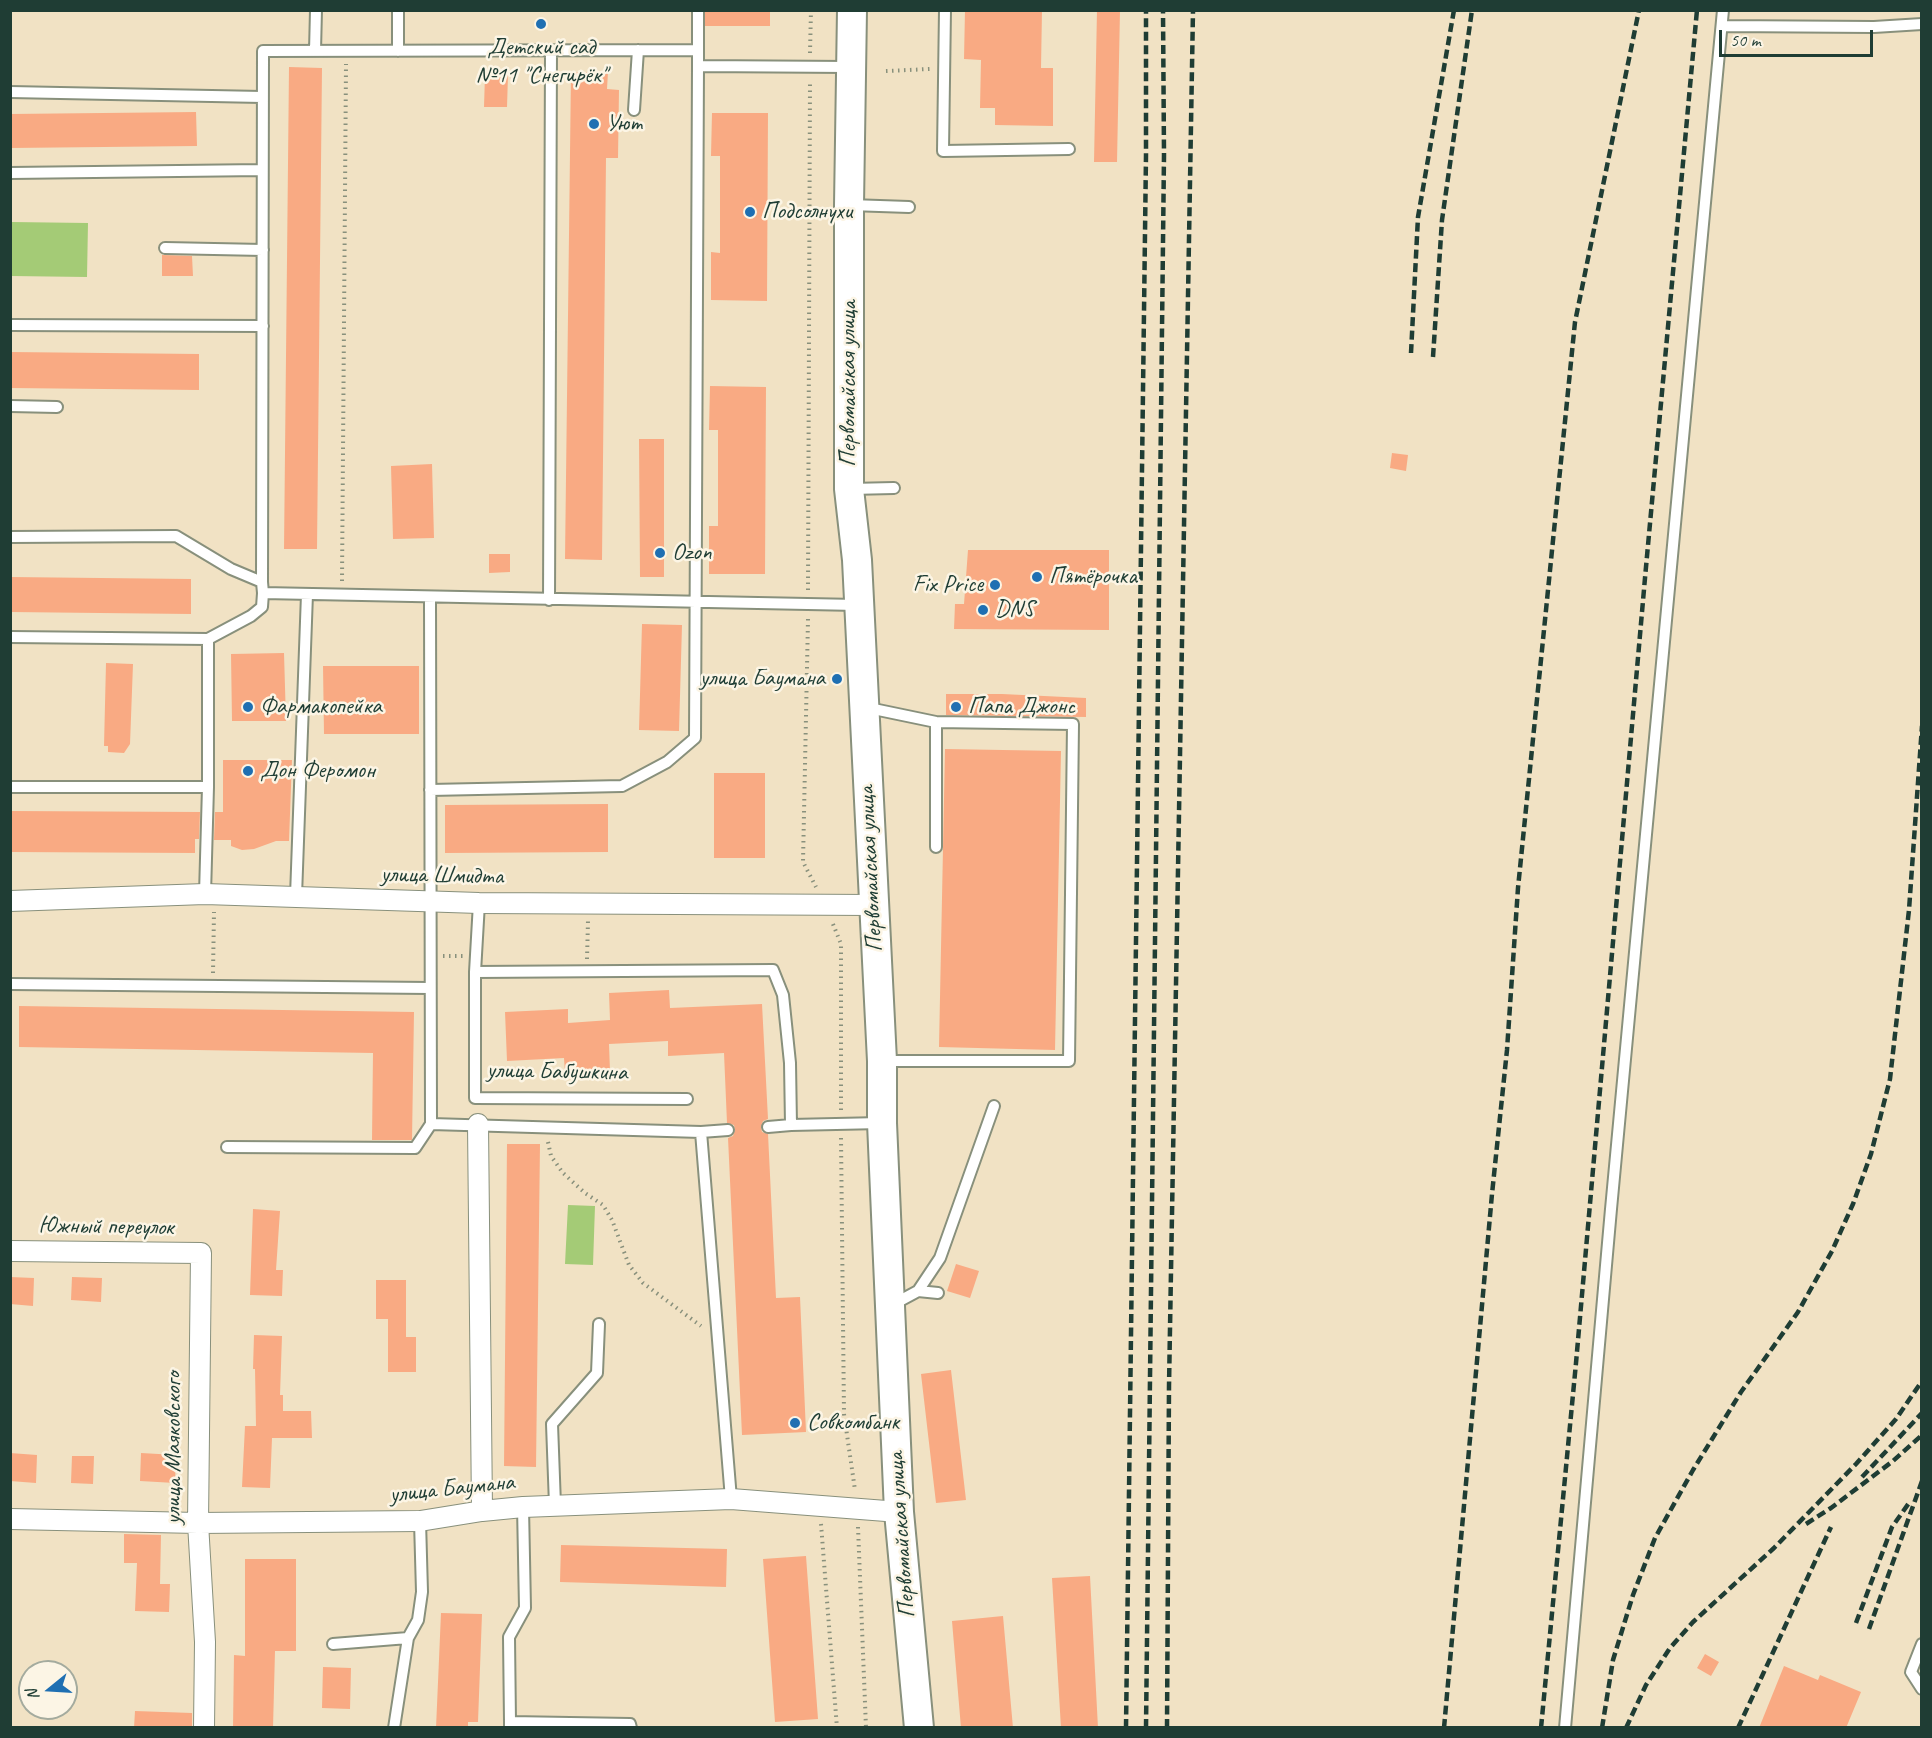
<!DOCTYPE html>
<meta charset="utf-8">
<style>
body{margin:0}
#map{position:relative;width:1932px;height:1738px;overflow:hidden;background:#f1e2c4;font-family:Caveat,sans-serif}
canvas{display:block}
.frame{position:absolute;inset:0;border:12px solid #1f3d34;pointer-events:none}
.north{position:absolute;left:18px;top:1660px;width:60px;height:60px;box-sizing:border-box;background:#fcf5e5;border:2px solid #a4ab9e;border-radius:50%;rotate:252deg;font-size:16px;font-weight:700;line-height:24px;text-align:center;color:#1f3d34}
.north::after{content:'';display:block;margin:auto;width:21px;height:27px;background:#1f6fb2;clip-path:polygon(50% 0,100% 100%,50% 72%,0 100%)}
.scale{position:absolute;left:1719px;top:30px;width:154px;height:27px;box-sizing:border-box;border:3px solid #1f3d34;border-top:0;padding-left:8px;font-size:18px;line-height:21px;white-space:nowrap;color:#1f3d34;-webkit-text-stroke:4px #fcf5e5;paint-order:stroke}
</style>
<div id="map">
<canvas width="1932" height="1738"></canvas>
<div class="frame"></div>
<div class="north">N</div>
<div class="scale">50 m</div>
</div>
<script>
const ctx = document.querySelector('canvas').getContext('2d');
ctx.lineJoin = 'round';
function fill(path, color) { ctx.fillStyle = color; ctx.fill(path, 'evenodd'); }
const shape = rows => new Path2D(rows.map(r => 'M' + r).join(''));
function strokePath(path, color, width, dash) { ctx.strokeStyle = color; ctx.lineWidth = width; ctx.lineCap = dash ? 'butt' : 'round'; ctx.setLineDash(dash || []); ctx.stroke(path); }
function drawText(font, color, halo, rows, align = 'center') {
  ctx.font = font + ' Caveat,sans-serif'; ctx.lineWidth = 5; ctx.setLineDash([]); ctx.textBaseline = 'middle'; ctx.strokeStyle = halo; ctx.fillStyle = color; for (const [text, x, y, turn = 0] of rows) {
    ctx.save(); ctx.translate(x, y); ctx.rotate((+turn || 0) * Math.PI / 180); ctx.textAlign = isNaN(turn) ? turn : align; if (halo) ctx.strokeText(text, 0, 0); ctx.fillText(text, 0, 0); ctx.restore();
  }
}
fill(shape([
 [11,222,88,223,87,277,11,276],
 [568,1205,595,1206,593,1265,565,1264]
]), '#a4cb76');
fill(shape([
 [705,10,770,10,770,26,705,26],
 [965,10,1042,10,1041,68,1053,68,1053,126,995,125,995,108,980,108,981,60,964,59],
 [1097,10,1120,10,1117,162,1094,162],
 [289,67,322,68,317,549,284,549],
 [571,72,608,72,607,89,619,90,618,158,606,158,602,560,565,559],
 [485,75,508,75,507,107,484,107],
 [196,112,197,146,10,148,10,114],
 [712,113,768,113,767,301,711,300,711,252,720,253,720,156,711,156],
 [162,255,192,256,193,276,162,276],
 [10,352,199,354,199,390,10,388],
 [710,386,766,387,765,574,709,574,709,526,718,526,718,430,709,430],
 [639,439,664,439,664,577,640,577],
 [1392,453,1408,455,1406,471,1390,468],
 [432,464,434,538,393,539,391,466],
 [968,550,1109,550,1109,630,954,629,955,604,964,604],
 [489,554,510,554,510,572,489,573],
 [10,577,191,579,191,614,10,612],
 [642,624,682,625,679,731,639,730],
 [284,653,286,721,232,721,231,654],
 [106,663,133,664,130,744,124,753,108,752,108,746,104,746],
 [323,666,419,666,419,734,324,734],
 [946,694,1002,694,1086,698,1086,717,946,715],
 [945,749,1061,751,1055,1050,939,1047],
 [223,760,292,760,289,841,276,841,254,849,242,850,231,846,231,840,214,840,215,812,223,812],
 [714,773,765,773,765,858,714,858],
 [608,804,608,852,445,853,445,805],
 [10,811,200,812,199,839,195,839,195,853,10,852],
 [669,990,670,1008,762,1004,768,1119,763,1121,761,1127,762,1132,768,1134,776,1298,800,1297,806,1432,742,1435,728,1138,733,1136,735,1130,734,1125,727,1123,724,1053,668,1056,668,1041,609,1044,610,1071,565,1073,564,1058,507,1061,505,1012,568,1009,568,1023,610,1020,609,993],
 [19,1006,414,1012,412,1140,372,1140,373,1053,19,1047],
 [507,1144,540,1144,536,1467,504,1466],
 [253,1209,280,1211,276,1270,283,1270,282,1296,250,1295],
 [956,1264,979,1271,970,1298,947,1291],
 [10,1277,34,1278,33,1306,10,1304],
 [72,1277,102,1278,101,1302,71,1300],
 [376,1280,406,1280,406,1337,416,1337,416,1372,388,1372,388,1319,376,1319],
 [254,1335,282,1336,280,1395,283,1395,283,1411,311,1411,312,1438,272,1438,270,1488,242,1487,245,1426,256,1426,255,1369,253,1369],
 [951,1370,966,1500,936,1503,921,1374],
 [10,1453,37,1455,36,1483,10,1481],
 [141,1453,176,1455,175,1483,140,1481],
 [72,1456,94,1456,93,1484,71,1483],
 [124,1534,161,1535,160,1584,170,1584,169,1612,135,1611,137,1563,124,1563],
 [561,1545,727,1549,726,1587,560,1582],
 [806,1556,818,1719,775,1722,763,1559],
 [245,1559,296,1559,296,1651,275,1651,273,1728,233,1728,234,1655,245,1656],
 [1090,1576,1098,1728,1061,1728,1052,1578],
 [441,1613,482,1614,478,1722,468,1722,468,1728,436,1728],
 [1003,1616,1013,1728,961,1728,952,1621],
 [1705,1654,1719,1662,1711,1676,1697,1668],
 [1784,1666,1818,1680,1820,1675,1861,1692,1846,1728,1759,1728],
 [323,1667,351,1668,350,1709,322,1708],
 [135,1711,192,1713,192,1728,134,1728]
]), '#f9aa83');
const service = shape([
 [945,10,943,151,1069,149],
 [1722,26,1874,27,1922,24],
 [698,50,698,10],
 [315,51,316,10],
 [398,51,398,10],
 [849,67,698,66,698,50,263,51,262,582,263,593,857,605],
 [10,92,262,97],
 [634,110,638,50],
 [10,173,262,170],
 [850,205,909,207],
 [165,248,263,250],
 [10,325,263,326],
 [10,406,57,407],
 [850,489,894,488],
 [10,537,176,536,231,569,262,582],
 [430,597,431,1124,701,1132,731,1499],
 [549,600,551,51],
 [10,637,208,639],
 [864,707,936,722,1073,724,1069,1061,882,1061],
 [936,722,936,847],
 [10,787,208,787],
 [430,790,622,786,667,762,695,738,698,66],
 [205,894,208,787,208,639,251,616,262,607,263,593],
 [296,896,307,594],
 [479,903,475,972,475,1098,687,1099],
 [475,972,773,970,783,995,790,1063,791,1125,881,1123],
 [10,984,430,988],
 [768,1127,791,1125],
 [701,1132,728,1130],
 [227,1147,415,1148,431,1124],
 [918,1291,938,1293],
 [892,1305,918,1291,940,1258,994,1106],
 [555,1505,552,1424,597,1373,599,1324],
 [333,1644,408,1638,418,1620,422,1592,420,1521],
 [1922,1644,1911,1672,1922,1689],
 [510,1722,509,1637,525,1608,523,1507],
 [510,1727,510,1722,630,1724,631,1728],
 [394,1728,408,1638],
 [1565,1728,1611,1209,1723,10]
]);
const minor = shape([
 [10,901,205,894,479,903,873,905],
 [478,1124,482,1511],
 [10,1251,201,1253,198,1523,205,1642,204,1728],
 [10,1519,198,1523,420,1521,482,1511,523,1507,731,1499,899,1512]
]);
const secondary = shape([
 [852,10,849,205,849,489,857,560,882,1061,882,1123,899,1512,919,1728]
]);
strokePath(service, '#88907c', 14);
strokePath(minor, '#88907c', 22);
strokePath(secondary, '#88907c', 32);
strokePath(shape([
 [810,53,811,10],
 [886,71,930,69],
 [342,581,346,64],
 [808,590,810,82],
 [808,619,803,862,816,887],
 [833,924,841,944,841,1110],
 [443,956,463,956],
 [587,959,588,921],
 [213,973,214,912],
 [841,1138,844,1414,855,1490],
 [548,1142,551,1156,563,1173,585,1193,603,1205,612,1220,629,1265,643,1283,701,1326],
 [821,1524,837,1728],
 [858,1527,866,1728]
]), '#88907c', 4, [1.5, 4.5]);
strokePath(service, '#fff', 10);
strokePath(minor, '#fff', 20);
strokePath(secondary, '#fff', 28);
strokePath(shape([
 [1411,353,1418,217,1454,10],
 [1433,357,1442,220,1472,10],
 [1862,1477,1922,1413],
 [1806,1524,1831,1508,1893,1461,1922,1435],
 [1856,1623,1892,1527,1909,1503],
 [1869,1629,1922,1481],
 [1126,1728,1146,155,1146,10],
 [1146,1728,1164,155,1163,10],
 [1167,1728,1169,1386,1193,10],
 [1444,1728,1492,1194,1507,1050,1518,888,1575,322,1639,10],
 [1541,1728,1576,1363,1645,578,1697,10],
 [1602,1728,1613,1660,1633,1595,1655,1538,1693,1470,1741,1392,1798,1312,1832,1251,1853,1204,1871,1154,1890,1079,1909,910,1922,726],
 [1626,1728,1646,1685,1670,1648,1693,1622,1774,1548,1856,1464,1896,1419,1922,1381],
 [1738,1728,1831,1527]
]), '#1f3d34', 4.5, [9, 4.5]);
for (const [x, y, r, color] of [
 [541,24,6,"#1f6fb2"],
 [594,124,6,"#1f6fb2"],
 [750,212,6,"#1f6fb2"],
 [660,553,6,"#1f6fb2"],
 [1037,577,6,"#1f6fb2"],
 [995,585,6,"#1f6fb2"],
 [983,610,6,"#1f6fb2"],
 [837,679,6,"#1f6fb2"],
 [248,707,6,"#1f6fb2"],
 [956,707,6,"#1f6fb2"],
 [248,771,6,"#1f6fb2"],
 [795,1423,6,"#1f6fb2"]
]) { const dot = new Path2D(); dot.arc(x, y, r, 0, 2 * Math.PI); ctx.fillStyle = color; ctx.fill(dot); strokePath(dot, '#fcf5e5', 2); }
drawText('24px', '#1f3d34', '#fcf5e5', [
 ["Детский сад",541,48,"center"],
 ["№11 \"Снегирёк\"",541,76,"center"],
 ["Уют",606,124],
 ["Подсолнухи",762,212],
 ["Ozon",672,553],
 ["Пятёрочка",1049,577],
 ["Fix Price",983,585,"right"],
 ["DNS",995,610],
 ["улица Баумана",825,679,"right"],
 ["Фармакопейка",260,707],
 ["Папа Джонс",968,707],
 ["Дон Феромон",260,771],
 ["Совкомбанк",807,1423]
], 'left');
drawText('24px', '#1f3d34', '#fcf5e5', [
 ["Первомайская улица",849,384,-90],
 ["Первомайская улица",871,869,-93],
 ["улица Шмидта",442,876,1],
 ["улица Бабушкина",557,1072,1],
 ["Южный переулок",106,1227,1],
 ["улица Маяковского",174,1448,-90],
 ["улица Баумана",452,1489,-6],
 ["Первомайская улица",902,1535,-94]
]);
</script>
